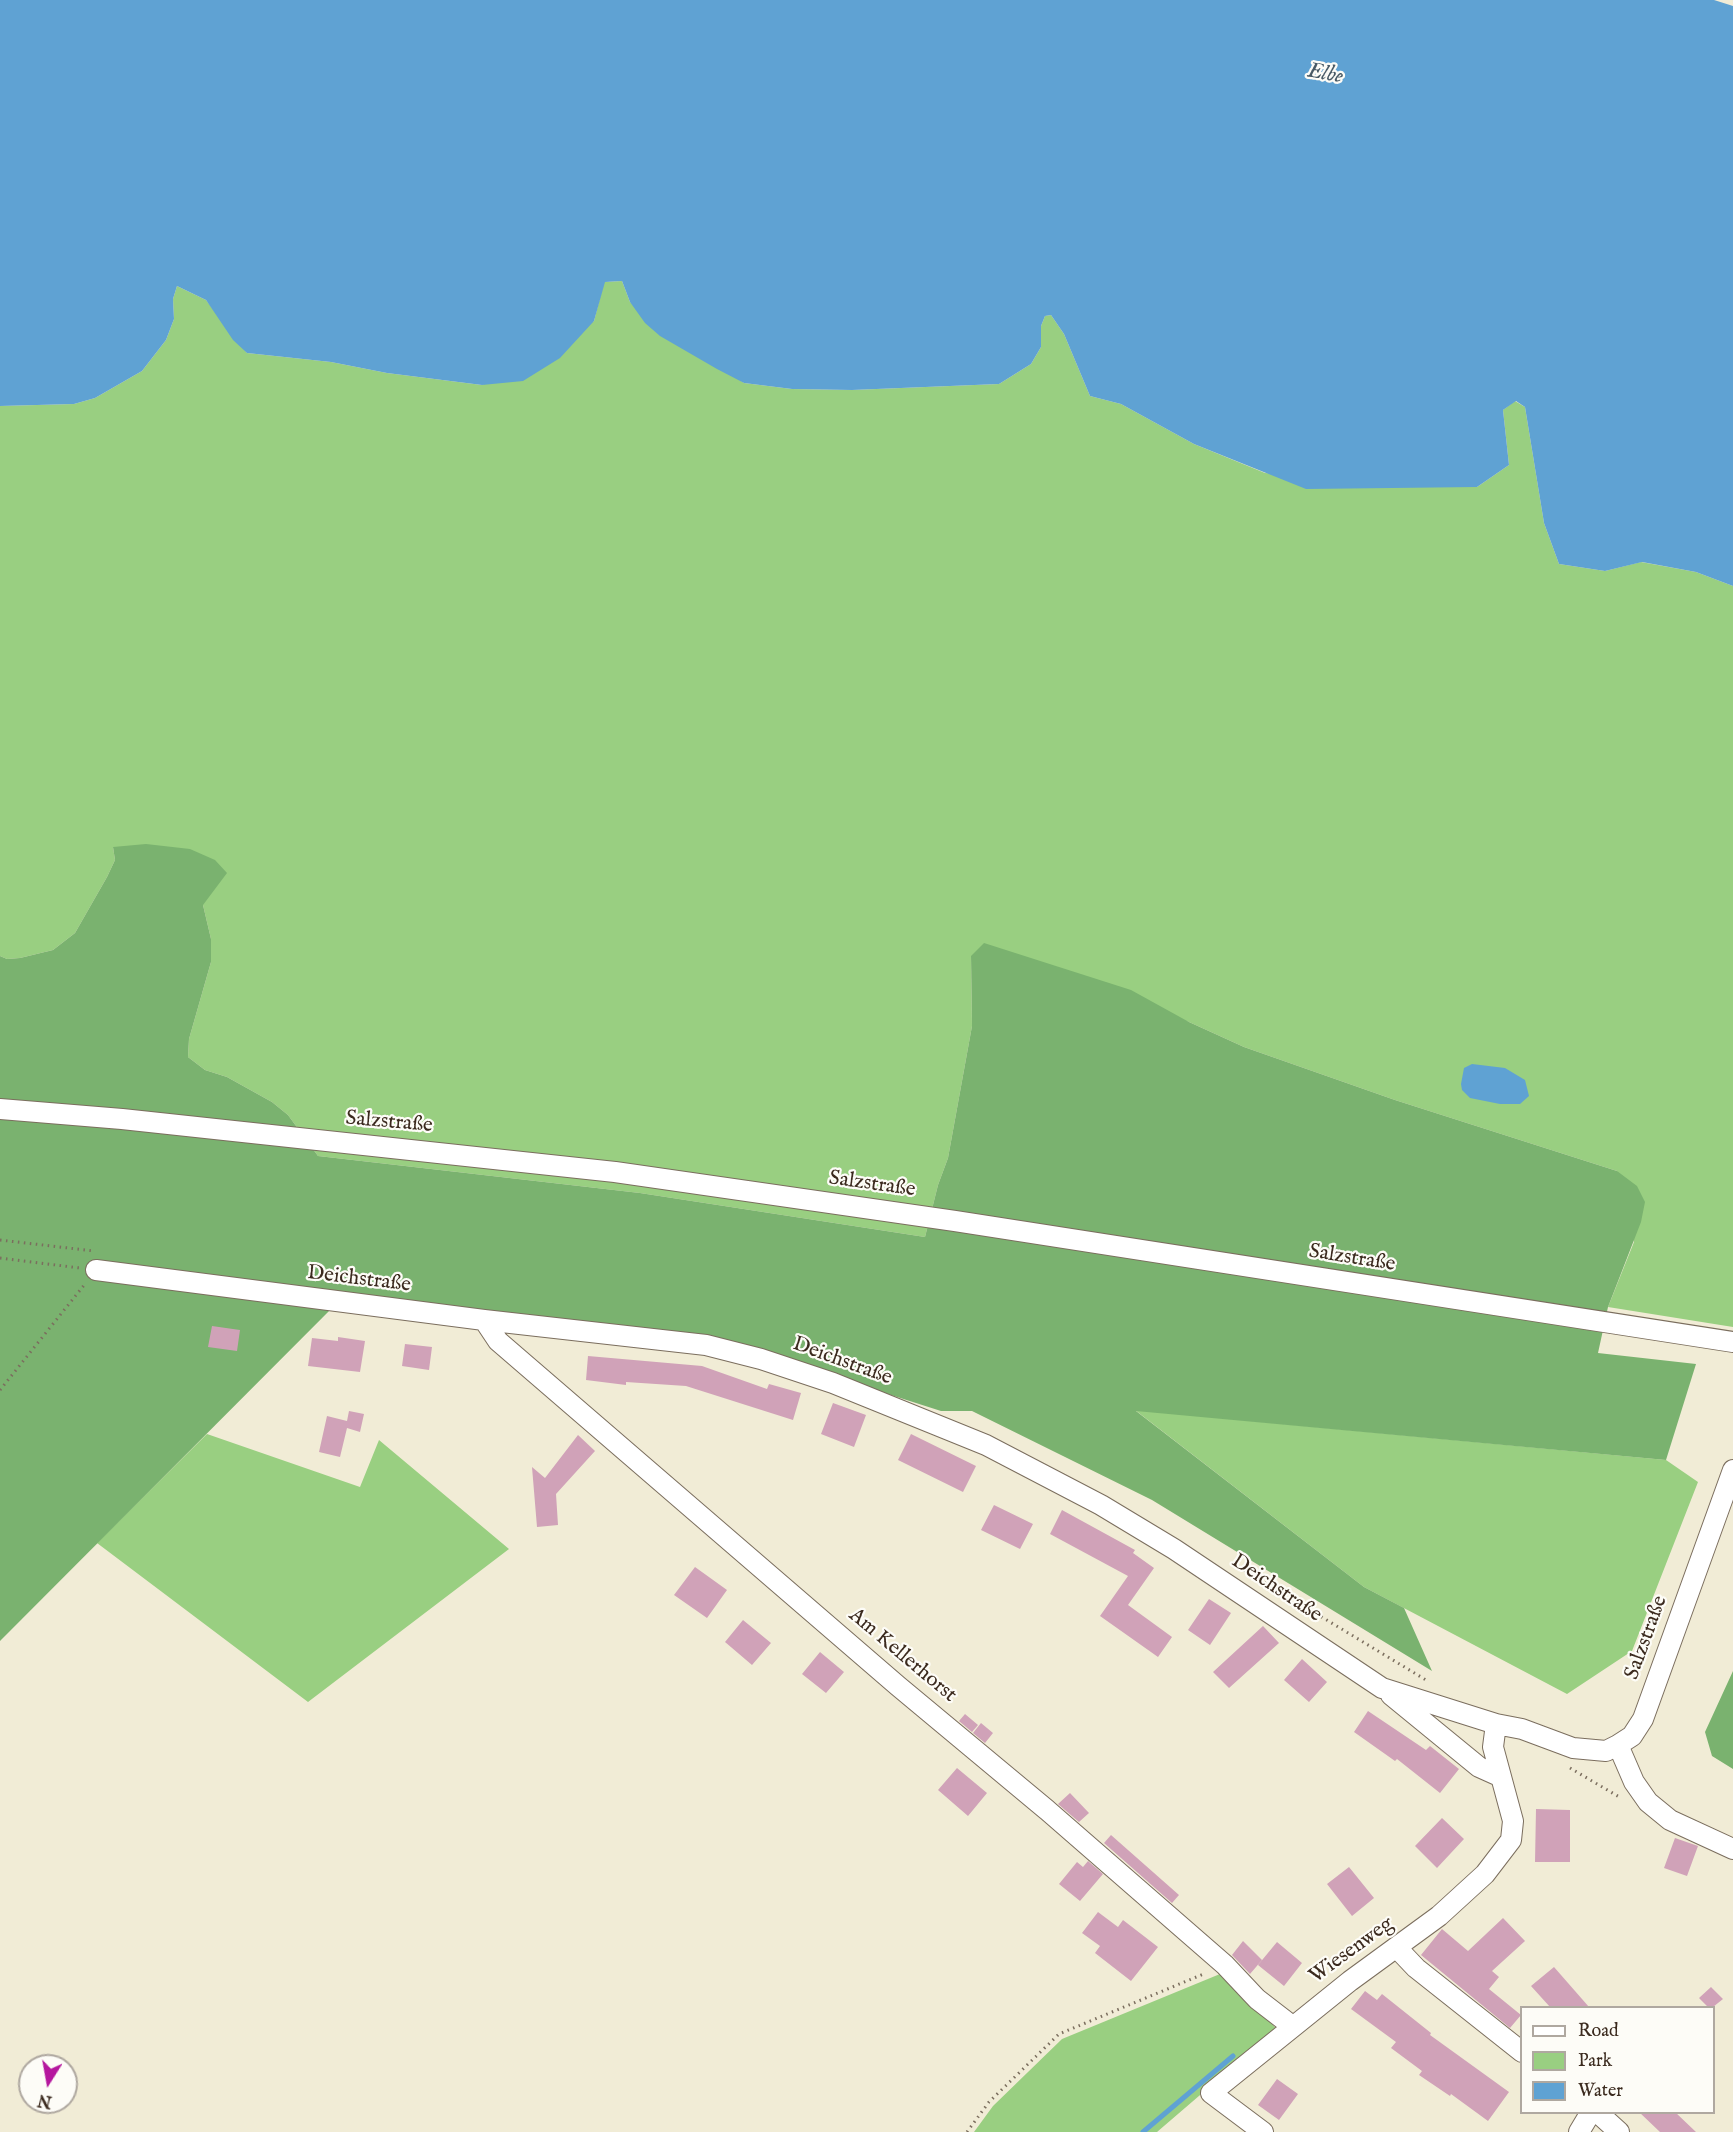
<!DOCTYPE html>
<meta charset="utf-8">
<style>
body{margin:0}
#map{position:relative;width:1733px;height:2132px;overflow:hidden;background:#f1ecd6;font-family:"IM FELL English",serif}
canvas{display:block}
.legend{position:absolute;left:1520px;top:2006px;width:195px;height:108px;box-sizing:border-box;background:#fdfcf7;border:2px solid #afa8a0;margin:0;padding:8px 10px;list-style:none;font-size:18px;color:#3b2a1e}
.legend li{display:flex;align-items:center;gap:12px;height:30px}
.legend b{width:30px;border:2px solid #afa8a0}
.north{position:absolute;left:18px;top:2054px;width:60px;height:60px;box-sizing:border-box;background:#fdfcf7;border:2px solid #afa8a0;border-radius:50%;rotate:191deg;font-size:16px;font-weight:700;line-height:24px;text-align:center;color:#3b2a1e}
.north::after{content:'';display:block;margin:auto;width:21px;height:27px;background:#b5179e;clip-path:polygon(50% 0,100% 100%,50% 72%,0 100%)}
</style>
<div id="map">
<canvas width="1733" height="2132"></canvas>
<ul class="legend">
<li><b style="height:8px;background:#fff"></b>Road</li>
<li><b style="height:16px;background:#99cf81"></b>Park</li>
<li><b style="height:16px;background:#5fa2d3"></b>Water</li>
</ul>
<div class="north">N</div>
</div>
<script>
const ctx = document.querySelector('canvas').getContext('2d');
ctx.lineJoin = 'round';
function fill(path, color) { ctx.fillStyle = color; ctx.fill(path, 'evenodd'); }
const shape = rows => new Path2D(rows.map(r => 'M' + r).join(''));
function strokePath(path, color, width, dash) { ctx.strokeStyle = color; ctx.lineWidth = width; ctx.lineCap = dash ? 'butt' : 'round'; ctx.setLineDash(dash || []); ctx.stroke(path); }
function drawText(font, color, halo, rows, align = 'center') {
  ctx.font = font + ' "IM FELL English",serif'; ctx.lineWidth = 4.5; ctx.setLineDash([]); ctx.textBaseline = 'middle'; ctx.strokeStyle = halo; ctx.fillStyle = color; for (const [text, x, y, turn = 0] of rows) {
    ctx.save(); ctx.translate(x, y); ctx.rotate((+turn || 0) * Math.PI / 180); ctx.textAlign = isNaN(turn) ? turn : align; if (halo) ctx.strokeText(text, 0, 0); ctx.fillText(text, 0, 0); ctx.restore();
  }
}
fill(shape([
 [622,281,630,302,744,383,792,389,852,390,999,384,1031,364,1041,347,1041,326,1045,316,1051,315,1064,334,1090,396,1121,404,1194,444,1265,473,1477,487,1509,465,1503,410,1515,401,1525,407,1544,523,1559,564,1605,571,1641,562,1696,572,1733,586,1733,1327,1608,1307,1634,1242,1617,1171,1395,1100,1244,1047,1189,1022,971,957,972,1026,948,1158,938,1185,925,1237,640,1193,318,1156,288,1115,272,1102,227,1077,205,1070,188,1057,189,1039,211,962,211,939,203,905,113,847,115,860,107,877,75,933,53,950,20,958,7,959,0,956,0,406,74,404,95,398,142,371,166,340,174,319,173,299,177,286,206,300,247,353,331,362,387,373,482,385,594,321,604,282],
 [1135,1410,1666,1460,1698,1482,1632,1651,1567,1694,1364,1587],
 [207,1434,360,1487,379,1440,509,1549,308,1702,97,1543],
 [1220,1974,1277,2029,1157,2132,974,2132,993,2106,1062,2039]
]), '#99cf81');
fill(shape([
 [146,844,190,849,215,860,227,873,203,905,211,939,211,962,189,1039,188,1057,205,1070,227,1077,272,1102,288,1115,318,1156,640,1193,925,1237,938,1185,948,1158,972,1026,971,956,984,943,1131,990,1189,1022,1244,1047,1395,1100,1617,1171,1637,1186,1645,1202,1641,1222,1608,1307,1598,1353,1696,1364,1666,1460,1136,1411,1364,1587,1404,1608,1432,1671,1152,1500,972,1411,941,1411,769,1356,343,1297,0,1641,0,956,7,959,20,958,53,950,75,933,107,877,115,860,113,847],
 [1733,1671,1733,1769,1712,1756,1705,1732]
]), '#7ab26f');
fill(shape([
 [0,0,1714,0,1733,6,1733,586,1696,572,1642,562,1605,571,1559,564,1544,523,1525,407,1516,401,1503,410,1509,465,1477,487,1306,489,1194,444,1121,404,1090,396,1064,334,1051,315,1045,316,1041,326,1041,347,1031,364,999,384,852,390,792,389,744,383,717,369,660,336,645,323,630,302,622,281,605,282,594,321,560,358,523,381,482,385,387,373,331,362,247,353,233,340,206,300,177,286,173,299,174,319,166,340,142,371,95,398,74,404,0,406],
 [1472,1064,1505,1068,1525,1080,1529,1096,1520,1104,1500,1104,1470,1098,1462,1090,1461,1084,1464,1068]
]), '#5fa2d3');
strokePath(shape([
 [1143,2132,1233,2056]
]), '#5fa2d3', 5);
fill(shape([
 [212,1326,240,1330,237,1351,208,1347],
 [338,1337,365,1341,360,1372,308,1366,312,1338,338,1341],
 [405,1344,432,1347,429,1370,402,1366],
 [588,1356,702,1366,767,1389,769,1384,801,1393,793,1420,686,1386,626,1382,626,1385,586,1380],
 [833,1403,866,1415,854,1447,821,1434],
 [349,1411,364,1414,360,1432,347,1428,340,1457,319,1452,327,1416,347,1421],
 [911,1434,976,1466,963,1492,898,1460],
 [578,1435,595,1451,556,1494,558,1525,537,1527,532,1467,545,1478],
 [994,1505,1033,1524,1020,1549,981,1530],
 [1062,1510,1135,1550,1133,1553,1154,1568,1128,1605,1172,1637,1158,1657,1100,1616,1128,1576,1050,1534],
 [695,1567,727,1590,707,1618,674,1595],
 [1209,1599,1231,1613,1210,1645,1188,1630],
 [743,1620,771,1643,752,1665,725,1642],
 [1263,1626,1279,1643,1229,1688,1213,1672],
 [820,1652,844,1672,826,1693,802,1674],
 [1302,1659,1327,1682,1309,1702,1284,1680],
 [1368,1711,1426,1750,1430,1746,1459,1769,1440,1793,1397,1759,1395,1761,1354,1732],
 [965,1714,978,1725,972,1732,959,1721],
 [981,1723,993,1733,985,1743,973,1733],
 [957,1768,987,1793,968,1816,938,1790],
 [1070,1793,1089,1813,1079,1822,1058,1804],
 [1536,1809,1570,1810,1570,1862,1535,1862],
 [1442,1818,1464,1839,1437,1868,1415,1846],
 [1111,1835,1179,1895,1172,1903,1104,1843],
 [1675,1838,1698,1846,1687,1876,1664,1868],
 [1088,1861,1103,1874,1080,1901,1059,1884,1077,1862,1083,1867],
 [1349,1867,1374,1898,1352,1916,1327,1884],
 [1098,1912,1118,1927,1123,1920,1158,1947,1131,1981,1095,1953,1100,1946,1082,1933],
 [1503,1918,1525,1941,1492,1971,1499,1977,1489,1989,1521,2015,1510,2028,1421,1955,1442,1929,1468,1951],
 [1243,1941,1262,1960,1250,1974,1232,1955],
 [1277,1942,1302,1963,1284,1986,1258,1965],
 [1554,1967,1589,2007,1550,2007,1531,1986],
 [1711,1987,1723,1999,1713,2007,1708,2007,1699,1998],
 [1365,1991,1377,2000,1382,1994,1431,2033,1430,2035,1509,2092,1488,2121,1451,2094,1450,2096,1419,2075,1422,2071,1391,2048,1396,2042,1351,2009],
 [1277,2079,1298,2094,1279,2120,1258,2105],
 [1639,2112,1675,2112,1696,2132,1660,2132]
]), '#d0a2b8');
const minor = shape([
 [0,1109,122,1119,615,1172,955,1221,1733,1342],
 [96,1270,484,1320,706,1345,761,1359,833,1383,986,1445,1101,1505,1174,1549,1382,1688,1496,1724,1522,1729,1573,1748,1606,1751,1618,1745,1634,1782,1648,1802,1670,1820,1733,1849],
 [484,1320,498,1341,898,1686,1047,1810,1225,1965,1257,1999,1292,2026],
 [1391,1695,1479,1767,1499,1776],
 [1618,1745,1632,1736,1643,1719,1733,1470],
 [1397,1948,1416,1968,1522,2052],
 [1597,2112,1619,2132],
 [1263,2132,1211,2093,1350,1981,1439,1916,1485,1874,1511,1840,1513,1821,1493,1747,1496,1724],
 [1579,2132,1591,2112]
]);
strokePath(minor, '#7b6e5e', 22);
strokePath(shape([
 [0,1240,94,1251],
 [0,1258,80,1268],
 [0,1390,85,1284],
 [1239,1567,1426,1680],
 [1570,1768,1621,1798],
 [967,2132,989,2102,1059,2034,1206,1973]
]), '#7b6e5e', 3, [1.5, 4.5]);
strokePath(minor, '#fff', 20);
drawText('21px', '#3b2a1e', '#fdfcf7', [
 ["Salzstraße",389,1123,5],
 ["Salzstraße",872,1185,8],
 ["Salzstraße",1352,1259,9],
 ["Deichstraße",359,1280,7],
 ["Deichstraße",842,1362,20],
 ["Deichstraße",1276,1589,34],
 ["Salzstraße",1647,1638,-70],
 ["Am Kellerhorst",902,1656,40],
 ["Wiesenweg",1352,1951,-36]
]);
drawText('italic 22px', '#495a66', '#fdfcf7', [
 ["Elbe",1325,75,10]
]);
</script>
